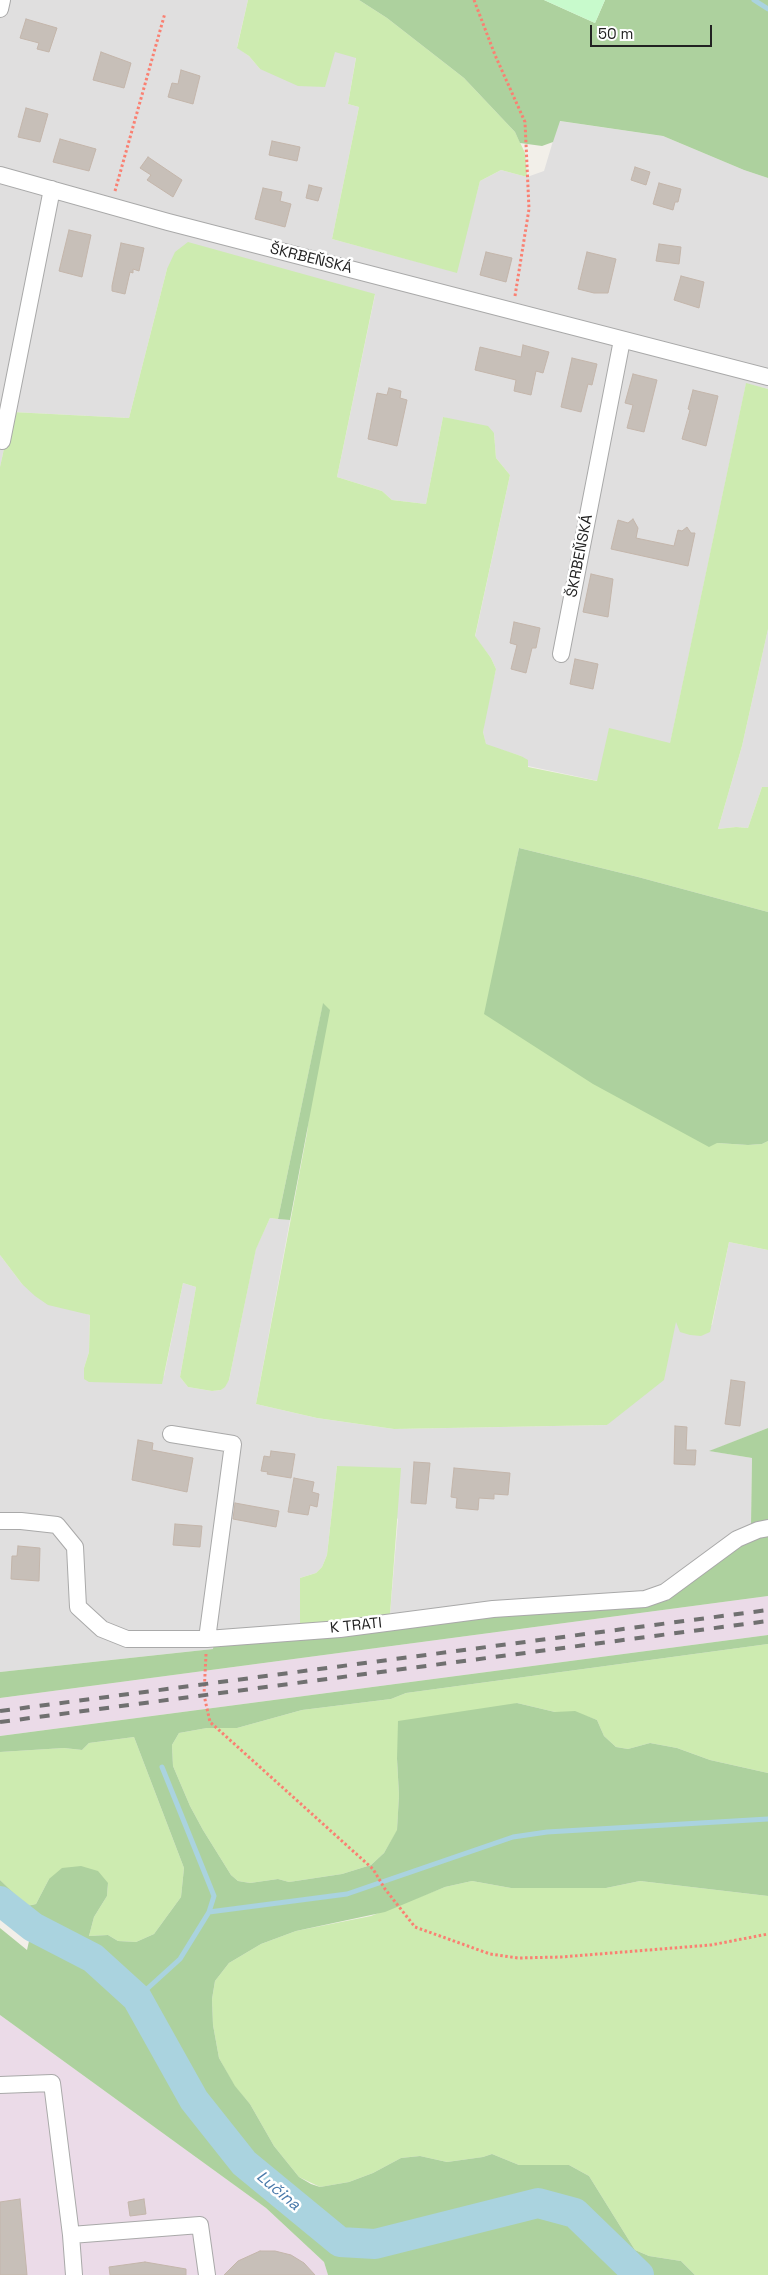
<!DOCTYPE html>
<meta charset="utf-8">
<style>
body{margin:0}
#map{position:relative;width:768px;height:2275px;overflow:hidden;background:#f2efe9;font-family:"Space Grotesk",sans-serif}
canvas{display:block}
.scale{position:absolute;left:590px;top:25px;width:122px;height:22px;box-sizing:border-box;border:2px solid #222;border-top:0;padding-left:6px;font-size:15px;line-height:18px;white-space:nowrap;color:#222;-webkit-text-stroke:4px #fff;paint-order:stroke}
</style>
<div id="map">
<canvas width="768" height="2275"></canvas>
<div class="scale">50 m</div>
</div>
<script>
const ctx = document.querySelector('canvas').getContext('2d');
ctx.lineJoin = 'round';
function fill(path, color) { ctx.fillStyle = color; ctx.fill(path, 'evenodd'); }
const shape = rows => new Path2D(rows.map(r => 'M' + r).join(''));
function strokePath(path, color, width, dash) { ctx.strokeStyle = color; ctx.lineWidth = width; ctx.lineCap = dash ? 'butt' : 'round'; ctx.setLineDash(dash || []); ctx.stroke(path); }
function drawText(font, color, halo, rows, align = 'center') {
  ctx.font = font + ' "Space Grotesk",sans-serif'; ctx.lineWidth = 5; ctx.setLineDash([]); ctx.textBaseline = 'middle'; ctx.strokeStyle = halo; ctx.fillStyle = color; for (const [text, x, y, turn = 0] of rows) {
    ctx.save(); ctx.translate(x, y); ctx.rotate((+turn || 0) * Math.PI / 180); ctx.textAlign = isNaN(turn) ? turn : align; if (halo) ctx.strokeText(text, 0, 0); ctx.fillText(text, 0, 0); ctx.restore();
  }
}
fill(shape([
 [0,0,248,0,237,47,249,56,260,69,335,51,356,57,348,104,359,107,332,239,456,272,480,181,501,170,527,177,544,171,559,121,663,136,744,170,768,178,768,389,746,384,670,744,598,781,528,766,521,756,486,745,483,732,484,720,496,669,491,658,475,637,510,475,496,458,494,433,443,417,426,504,392,500,382,491,337,477,375,295,167,269,129,418,12,412,0,467],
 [768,629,768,787,762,787,748,828,736,827,718,829,742,746],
 [270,1218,290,1220,256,1404,317,1418,394,1429,607,1425,676,1320,712,1325,729,1242,768,1250,768,1428,710,1451,752,1458,751,1524,670,1583,650,1591,472,1605,390,1614,398,1519,337,1466,327,1555,322,1567,316,1573,300,1578,300,1625,215,1631,213,1649,0,1672,0,1255,22,1284,74,1310,90,1315,89,1352,84,1368,84,1379,164,1376,183,1283,196,1287,180,1377,188,1387,212,1391,221,1390,229,1380,256,1248]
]), '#e0dfdf');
fill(shape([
 [768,1596,768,1635,0,1736,0,1698],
 [0,2015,266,2208,324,2262,328,2275,0,2275]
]), '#ebdbe8');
fill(shape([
 [248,0,359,0,387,18,464,78,515,132,525,153,527,177,501,170,480,181,457,273,332,239,359,107,348,104,356,58,335,52,325,87,298,86,260,69,249,56,237,48],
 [188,242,375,294,337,477,382,491,392,500,426,504,443,417,488,426,494,433,496,458,510,475,475,636,491,658,496,669,483,732,486,744,521,756,528,760,528,767,597,781,609,728,670,743,746,383,768,389,768,629,742,746,718,829,736,827,748,828,762,787,768,787,768,912,638,877,519,848,511,888,717,1143,748,1145,762,1144,768,1141,768,1250,729,1242,710,1332,701,1336,690,1335,680,1332,676,1322,664,1380,607,1425,394,1429,317,1418,256,1404,307,1133,323,1004,278,1219,270,1218,256,1249,229,1380,225,1387,221,1390,212,1391,188,1387,180,1377,196,1287,183,1283,162,1384,89,1382,84,1379,84,1368,89,1352,90,1315,48,1305,35,1296,22,1284,0,1255,0,467,12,412,129,418,167,269,175,252],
 [337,1466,401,1468,390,1614,300,1625,300,1578,316,1573,322,1567,327,1555],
 [768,1644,768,1773,710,1760,677,1748,650,1743,628,1749,616,1747,604,1736,597,1720,575,1712,555,1712,517,1703,397,1759,399,1795,397,1831,384,1853,371,1865,342,1874,289,1882,278,1879,250,1883,238,1881,231,1875,203,1830,190,1806,173,1766,172,1745,179,1733,207,1728,237,1728,302,1710,391,1699,406,1693],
 [134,1737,184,1868,181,1897,154,1934,136,1942,118,1941,108,1935,89,1936,94,1917,107,1896,108,1883,49,1879,36,1904,26,1906,0,1880,0,1752,64,1748,82,1750,89,1743],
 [472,1881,511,1888,606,1888,640,1881,768,1896,768,2275,695,2275,681,2261,649,2256,635,2250,589,2176,569,2165,519,2165,492,2154,483,2157,447,2162,420,2156,401,2158,373,2173,349,2182,320,2187,299,2177,274,2146,250,2104,235,2087,219,2058,213,2025,212,1999,215,1981,229,1963,261,1944,296,1931,371,1916,445,1887]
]), '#cdebb0');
fill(shape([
 [359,0,544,0,595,23,605,0,768,0,768,178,744,170,663,136,560,121,553,142,542,146,520,143,515,132,464,78,387,18],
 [519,848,638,877,768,912,768,1141,762,1144,748,1145,717,1143,709,1147,593,1084,484,1014],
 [323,1003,330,1010,290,1220,278,1219],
 [768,1428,768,1522,751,1524,752,1458,709,1451],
 [768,1534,768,1596,0,1698,0,1672,213,1649,214,1642,496,1613,638,1605,742,1544],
 [768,1635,768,1644,406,1693,391,1699,302,1710,237,1728,207,1728,179,1733,172,1745,173,1766,190,1806,203,1830,231,1875,238,1881,250,1883,278,1879,289,1882,342,1874,371,1865,384,1853,397,1830,399,1795,397,1759,398,1721,517,1703,555,1712,575,1711,597,1720,604,1736,616,1747,628,1749,650,1743,677,1748,710,1760,768,1773,768,1896,640,1881,606,1888,511,1888,472,1881,445,1887,385,1912,296,1931,261,1944,229,1963,215,1981,212,1999,213,2025,219,2058,235,2086,250,2104,274,2146,299,2177,311,2184,320,2187,349,2182,373,2173,401,2158,420,2156,447,2162,483,2157,492,2154,519,2165,569,2165,589,2176,635,2250,649,2256,681,2261,695,2275,328,2275,324,2262,266,2208,0,2015,0,1928,27,1950,34,1919,0,1893,0,1880,27,1906,36,1904,49,1879,62,1868,81,1866,98,1871,108,1883,107,1896,94,1917,89,1936,108,1935,118,1941,136,1942,154,1934,181,1897,184,1868,134,1737,89,1743,82,1750,64,1748,0,1752,0,1736]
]), '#add19e');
fill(shape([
 [544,0,605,0,595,23]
]), '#c8facc');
strokePath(shape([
 [754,0,768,9],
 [162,1767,214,1896,209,1912],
 [137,1998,180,1959,209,1912,347,1894,513,1837,547,1832,768,1819]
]), '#aad3df', 5);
strokePath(shape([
 [0,1901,33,1927,93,1958,137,1998,194,2100,244,2163,340,2242,375,2244,538,2203,575,2213,639,2275]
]), '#aad3df', 30);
const building = shape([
 [26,19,57,28,49,52,37,49,39,43,20,38,26,19],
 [101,52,131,63,124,88,93,80,101,52],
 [181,70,200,76,193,104,168,97,172,83,178,84,181,70],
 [26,108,48,114,40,142,18,137,26,108],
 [60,139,96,149,89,171,53,162,60,139],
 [272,141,300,147,297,161,269,155,272,141],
 [148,157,182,180,173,197,147,180,151,175,140,168,148,157],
 [635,167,650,172,646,185,631,180,635,167],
 [659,183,681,189,678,202,675,202,673,210,653,204,659,183],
 [309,185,322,188,318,201,306,198,309,185],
 [263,188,282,192,280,201,291,204,285,227,255,219,263,188],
 [69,230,91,235,82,277,59,271,69,230],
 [121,243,144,248,139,271,133,269,133,273,130,272,125,294,112,291,112,286,121,243],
 [659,244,681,247,679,264,656,261,659,244],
 [486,252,512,258,506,282,480,275,486,252],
 [587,252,616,259,608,293,594,293,578,289,587,252],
 [681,276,704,282,699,308,674,300,681,276],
 [523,345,549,352,543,373,536,371,531,395,514,391,516,380,475,370,480,347,521,357,523,345],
 [572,358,597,364,592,385,588,384,581,412,561,407,572,358],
 [633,374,657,380,644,432,627,428,633,405,625,403,633,374],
 [389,388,401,391,400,398,407,400,397,446,368,439,377,393,387,395,389,388],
 [693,390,718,396,706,446,682,439,690,410,688,409,693,390],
 [633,519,638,528,636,538,674,546,678,530,682,531,687,527,691,533,695,533,688,566,611,549,618,520,628,523,633,519],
 [591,574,613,579,608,617,583,612,591,574],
 [514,622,540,628,536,648,532,648,526,673,511,669,517,645,510,643,514,622],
 [575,659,598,664,593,689,570,684,575,659],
 [731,1380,745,1382,740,1426,725,1424,731,1380],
 [675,1426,687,1427,686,1450,696,1450,695,1465,674,1464,675,1426],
 [138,1440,153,1443,152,1450,193,1458,187,1492,132,1480,138,1440],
 [271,1451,295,1454,291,1478,267,1474,268,1472,261,1471,264,1456,270,1457,271,1451],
 [414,1462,430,1463,426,1504,411,1503,414,1462],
 [454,1468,510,1473,508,1495,494,1494,494,1499,479,1498,478,1510,456,1508,457,1498,451,1497,454,1468],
 [294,1478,314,1482,312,1492,319,1494,317,1507,310,1505,308,1515,288,1512,294,1478],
 [235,1503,279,1511,276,1527,233,1519,235,1503],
 [175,1524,202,1526,200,1547,173,1545,175,1524],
 [18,1546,40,1548,39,1581,11,1579,12,1556,17,1556,18,1546],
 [20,2199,27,2275,0,2275,0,2202,20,2199],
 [144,2199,146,2214,130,2216,128,2202,144,2199],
 [260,2251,275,2251,291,2255,304,2263,315,2275,224,2275,238,2261,260,2251],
 [145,2262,186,2269,186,2275,110,2275,109,2267,145,2262]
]);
fill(building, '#c7bfb8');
strokePath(building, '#c4b6ab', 1);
const minor = shape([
 [0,9,2,0],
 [0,175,168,222,768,377],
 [2,441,52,189],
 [561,654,622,340],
 [171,1434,233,1444,207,1639],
 [0,1521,21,1521,57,1525,75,1547,78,1607,102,1629,127,1639,207,1639,340,1629,493,1609,645,1599,665,1592,737,1539,758,1530,768,1528],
 [0,2085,52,2083,71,2235,74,2275],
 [71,2235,200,2225,207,2275]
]);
strokePath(minor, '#a9a9a9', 18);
strokePath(shape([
 [474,0,495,55,525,122,529,209,515,296],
 [115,191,165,13],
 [206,1654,204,1695,210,1722,373,1869,385,1889,415,1927,490,1954,518,1958,561,1957,711,1945,768,1934]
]), '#fa8072', 3, [2.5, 2.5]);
strokePath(minor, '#fff', 16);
strokePath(shape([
 [0,1711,768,1610],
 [0,1722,768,1621]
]), '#707070', 4, [10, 10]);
drawText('15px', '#222', '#fff', [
 ["ŠKRBEŇSKÁ",311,259,14],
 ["ŠKRBEŇSKÁ",580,556,-79],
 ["K TRATI",356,1626,-6]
]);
drawText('italic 16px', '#4a7aab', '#fff', [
 ["Lučina",278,2191,40]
]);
</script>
